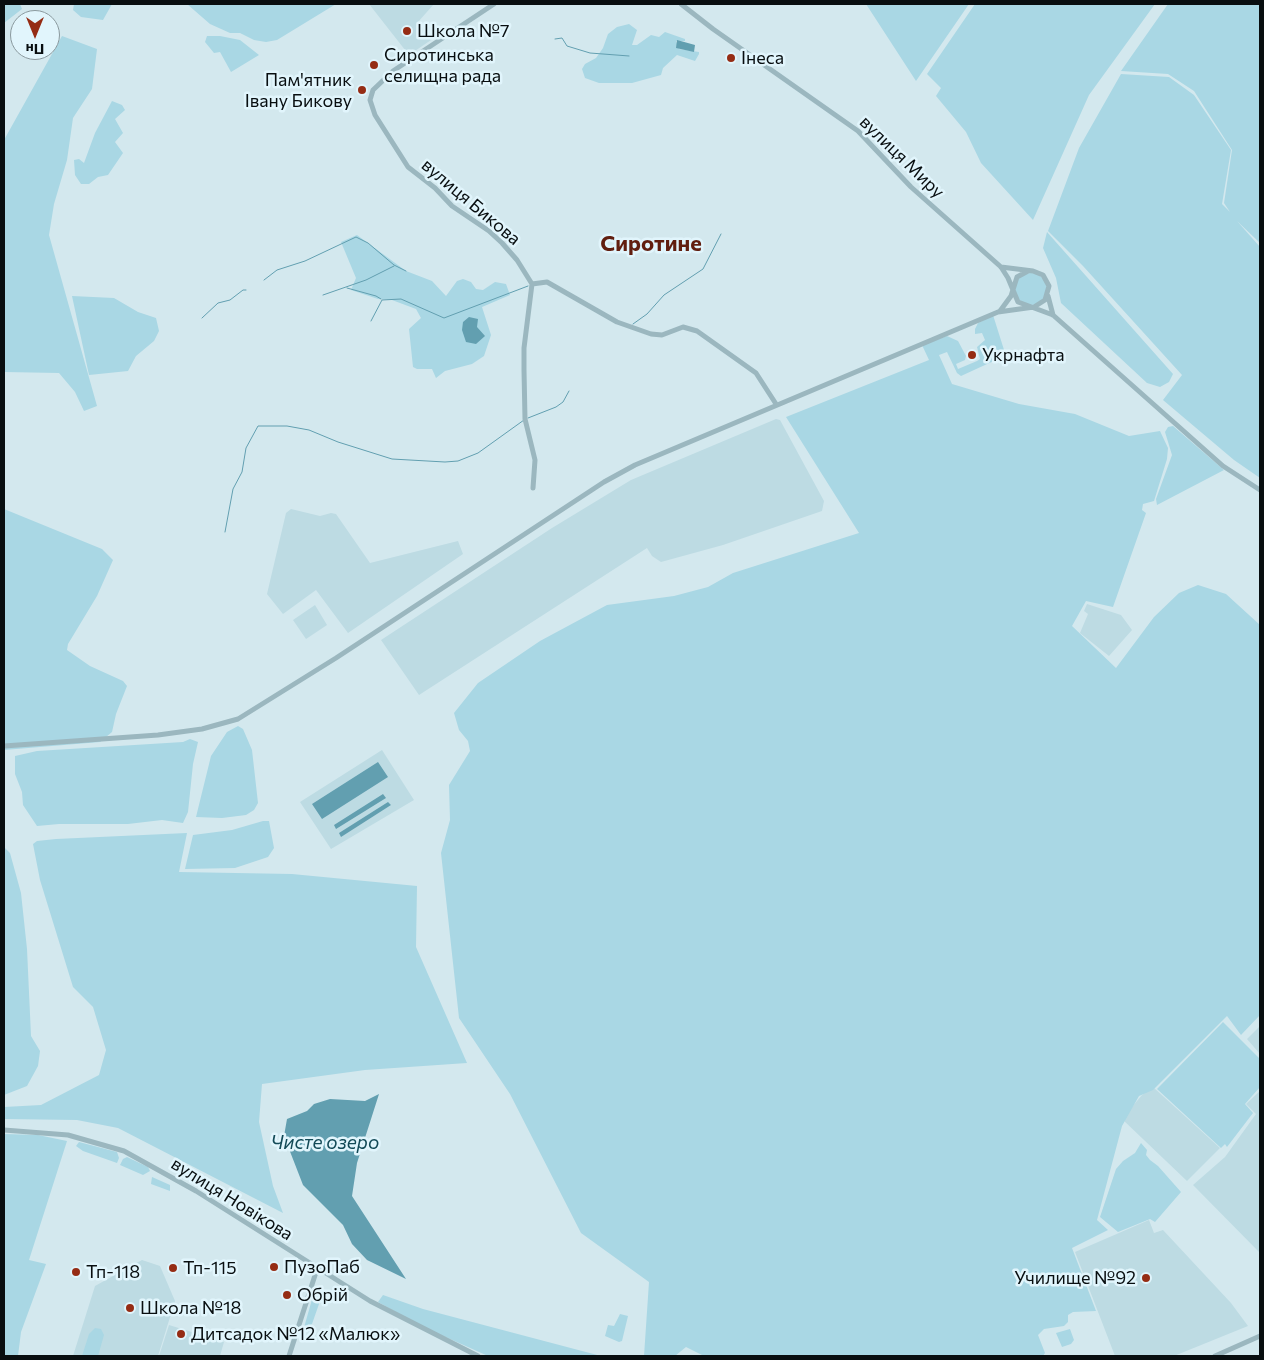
<!DOCTYPE html>
<meta charset="utf-8">
<style>
body{margin:0}
#map{position:relative;width:1264px;height:1360px;overflow:hidden;background:#d3e8ee;font-family:Commissioner,sans-serif}
canvas{display:block}
.frame{position:absolute;inset:0;border:5px solid #080e10;pointer-events:none}
.north{position:absolute;left:10px;top:10px;width:50px;height:50px;box-sizing:border-box;background:#e1f5fc;border:1px solid #8a999e;border-radius:50%;rotate:180deg;font-size:14px;font-weight:700;line-height:20px;text-align:center;color:#080e10}
.north::after{content:'';display:block;margin:auto;width:18px;height:22px;background:#952c14;clip-path:polygon(50% 0,100% 100%,50% 72%,0 100%)}
</style>
<div id="map">
<canvas width="1264" height="1360"></canvas>
<div class="frame"></div>
<div class="north">Пн</div>
</div>
<script>
const ctx = document.querySelector('canvas').getContext('2d');
ctx.lineJoin = 'round';
function fill(path, color) { ctx.fillStyle = color; ctx.fill(path, 'evenodd'); }
const shape = rows => new Path2D(rows.map(r => 'M' + r).join(''));
function strokePath(path, color, width, dash) { ctx.strokeStyle = color; ctx.lineWidth = width; ctx.lineCap = dash ? 'butt' : 'round'; ctx.setLineDash(dash || []); ctx.stroke(path); }
function drawText(font, color, halo, rows, align = 'center') {
  ctx.font = font + ' Commissioner,sans-serif'; ctx.lineWidth = 5; ctx.setLineDash([]); ctx.textBaseline = 'middle'; ctx.strokeStyle = halo; ctx.fillStyle = color; for (const [text, x, y, turn = 0] of rows) {
    ctx.save(); ctx.translate(x, y); ctx.rotate((+turn || 0) * Math.PI / 180); ctx.textAlign = isNaN(turn) ? turn : align; if (halo) ctx.strokeText(text, 0, 0); ctx.fillText(text, 0, 0); ctx.restore();
  }
}
fill(shape([
 [369,4,434,4,418,22,431,40,409,55],
 [776,419,780,420,824,501,822,511,723,545,661,562,652,556,647,548,419,695,381,640,552,528,631,480],
 [291,509,320,516,331,513,336,514,370,563,458,541,463,554,348,633,316,590,283,614,267,594,286,513],
 [1087,604,1121,615,1132,630,1109,656,1080,633,1088,614,1084,611],
 [315,605,327,625,306,639,293,620],
 [382,750,414,800,331,849,300,802],
 [1260,1026,1260,1054,1247,1039],
 [1153,1087,1220,1148,1187,1181,1122,1119,1142,1095],
 [1260,1091,1260,1253,1193,1185,1225,1157,1256,1114,1246,1104],
 [1149,1220,1154,1233,1163,1230,1231,1303,1248,1326,1174,1356,1115,1356,1075,1252],
 [142,1260,160,1266,175,1301,158,1356,73,1356,95,1286],
 [169,1325,224,1342,220,1356,159,1356]
]), '#bddbe3');
fill(shape([
 [4,4,20,4,22,9,4,23],
 [74,4,112,4,103,20,81,17,73,10],
 [187,4,336,4,277,40,266,42,254,40,240,33,230,33,210,24],
 [866,4,969,4,916,81],
 [975,4,1155,4,1089,95,1033,220,981,163,966,132,936,96,941,88,927,74],
 [1168,4,1260,4,1260,243,1237,221,1260,247,1260,478,1234,460,1163,400,1182,375,1083,266,1048,231,1079,148,1121,74,1169,77,1194,95,1231,150,1222,204,1230,212,1224,203,1232,150,1194,91,1168,74,1121,71],
 [629,24,637,30,632,45,637,45,651,35,659,37,665,32,685,39,685,41,676,41,679,49,699,52,699,54,695,61,677,55,663,68,661,75,632,83,599,83,585,78,582,69,585,64,596,58,603,48,608,34,617,27],
 [62,36,97,49,92,89,73,118,67,160,54,204,49,235,97,406,84,411,75,392,59,373,4,372,4,140],
 [207,36,220,36,240,40,259,55,231,72,220,52,214,53,205,42],
 [112,101,122,105,125,110,115,119,123,133,115,142,123,153,108,175,98,177,89,184,81,184,75,175,74,160,79,159,84,163,95,133],
 [1047,232,1173,374,1169,382,1160,387,1147,383,1061,303,1056,278,1043,248],
 [357,235,406,271,432,281,446,296,457,281,463,279,471,282,476,289,483,290,495,282,506,284,510,295,482,307,491,335,484,356,472,364,445,371,436,378,432,369,417,369,413,367,409,329,421,318,416,309,392,300,378,299,351,290,356,278,341,242],
 '1015 289a16 16 0 1 1 32 0a16 16 0 1 1-32 0Z',
 [72,296,114,298,138,312,156,318,159,331,154,341,136,356,128,371,89,375],
 [993,315,1005,353,998,359,961,376,957,373,947,352,939,355,952,384,1019,404,1075,414,1129,436,1160,431,1168,448,1167,459,1154,501,1143,504,1142,510,1146,513,1113,607,1086,601,1072,626,1116,668,1154,617,1179,593,1198,585,1226,594,1260,625,1260,1015,1241,1035,1227,1016,1153,1090,1139,1096,1122,1126,1097,1220,1108,1230,1072,1248,1096,1311,1073,1312,1068,1315,1068,1322,1064,1326,1044,1329,1038,1335,1045,1353,1043,1356,704,1356,686,1347,675,1356,644,1356,649,1282,581,1233,510,1094,459,1018,441,853,450,820,449,785,470,751,468,741,459,730,454,713,478,683,540,641,607,605,674,596,708,587,733,573,859,533,786,417,929,360,922,345,947,336,958,341,966,356,965,360,956,364,958,369,977,361,980,359,977,347,985,340,982,333,975,334,975,329,978,323],
 [1173,426,1224,470,1157,505,1156,499,1172,455,1165,432,1168,427],
 [4,509,102,549,113,560,97,596,68,644,67,650,90,666,123,681,127,686,116,714,112,732,100,742,4,750],
 [238,726,243,729,252,750,258,803,254,810,246,815,222,818,196,817,211,756,227,732],
 [190,739,198,742,193,764,188,812,183,823,162,820,128,824,59,824,37,826,23,805,22,792,15,774,15,756,37,751,183,742],
 [263,821,269,821,274,848,268,857,235,868,185,869,193,835,232,830],
 [187,833,179,872,292,874,417,886,416,947,467,1063,365,1070,262,1084,259,1122,273,1186,283,1213,118,1128,77,1120,4,1119,4,1107,41,1105,99,1075,106,1050,93,1007,73,987,40,880,33,844,37,841,56,839],
 [4,847,10,853,21,893,27,949,31,1036,40,1051,38,1066,27,1086,4,1095],
 [1223,1022,1260,1059,1260,1087,1245,1104,1253,1113,1227,1147,1225,1144,1221,1148,1157,1089],
 [4,1134,38,1135,67,1141,29,1260,46,1264,21,1332,18,1356,4,1356],
 [79,1142,117,1152,119,1158,117,1163,83,1151,76,1146],
 [1141,1143,1147,1150,1146,1155,1150,1160,1158,1166,1181,1192,1155,1222,1150,1219,1118,1232,1100,1217,1116,1169,1123,1161,1135,1153],
 [127,1157,148,1167,150,1171,143,1175,120,1165,123,1159],
 [152,1177,170,1185,170,1191,151,1184],
 [383,1295,423,1309,601,1356,488,1356,421,1326,378,1302],
 [313,1296,319,1299,319,1304,312,1324,303,1331],
 [620,1314,628,1316,622,1341,619,1342,605,1336,608,1325,614,1326],
 [95,1328,101,1329,104,1335,98,1356,82,1356,89,1334],
 [1070,1329,1074,1340,1071,1344,1062,1347,1056,1333]
]), '#a9d7e4');
fill(shape([
 [677,40,695,45,694,52,676,48],
 [469,317,478,319,477,327,485,336,476,344,466,342,462,330,463,322],
 [378,762,388,777,322,819,312,804],
 [383,794,386,798,336,829,334,825],
 [388,802,391,805,341,837,339,833],
 [379,1094,357,1163,352,1196,406,1279,367,1260,352,1244,343,1225,303,1185,284,1136,287,1119,307,1111,314,1104,330,1099,365,1101]
]), '#629fb0');
strokePath(shape([
 [555,39,562,38,567,46,590,53,629,56],
 [264,280,277,270,305,261,356,237,368,243,394,265,406,271],
 [347,288,376,296,381,299],
 [323,295,366,280,394,266],
 [202,318,218,303,230,300,243,290,246,290],
 [371,321,382,300,401,299,444,318,528,286],
 [633,324,647,314,664,295,703,269,721,234],
 [528,418,556,407,563,402,569,391],
 [225,532,233,489,242,472,246,448,258,426,287,426,309,430,338,442,392,459,445,462,458,461,478,453,524,420]
]), '#629fb0', 1);
strokePath(shape([
 [494,4,393,71,373,90,370,100,375,115,408,167,435,188,452,206,489,231,502,243,517,260,532,284,524,348,524,370,525,419,535,460,533,488],
 [681,4,713,29,858,131,911,187,1001,267,1008,278,1018,302,1053,315,1223,466,1260,490],
 [532,284,547,282,617,322,651,334,662,335,683,327,697,331,756,373,776,404],
 [1048,296,1053,315],
 [1000,311,1011,296,1017,277,1028,271],
 [4,746,158,735,202,729,238,719,336,658,604,482,635,465,998,312,1034,307,1045,300,1049,286,1043,275,1033,271,1001,267],
 [4,1130,68,1135,124,1151,196,1191,370,1301,478,1356],
 [289,1356,317,1269],
 [1215,1356,1260,1336]
]), '#9bb7bf', 5);
for (const [x, y, r, color] of [
 [407,31,5,"#952c14"],
 [731,58,5,"#952c14"],
 [374,65,5,"#952c14"],
 [362,90,5,"#952c14"],
 [972,355,5,"#952c14"],
 [274,1267,5,"#952c14"],
 [173,1268,5,"#952c14"],
 [76,1272,5,"#952c14"],
 [1146,1278,5,"#952c14"],
 [287,1295,5,"#952c14"],
 [130,1308,5,"#952c14"],
 [181,1334,5,"#952c14"]
]) { const dot = new Path2D(); dot.arc(x, y, r, 0, 2 * Math.PI); ctx.fillStyle = color; ctx.fill(dot); strokePath(dot, '#e1f5fc', 2); }
drawText('18px', '#080e10', '#e1f5fc', [
 ["Школа №7",417,31],
 ["Сиротинська",384,55],
 ["селищна рада",384,76],
 ["Інеса",741,58],
 ["Пам'ятник",352,80,"right"],
 ["Івану Бикову",352,101,"right"],
 ["Укрнафта",982,355],
 ["ПузоПаб",284,1267],
 ["Тп-115",183,1268],
 ["Тп-118",86,1272],
 ["Училище №92",1136,1278,"right"],
 ["Обрiй",297,1295],
 ["Школа №18",140,1308],
 ["Дитсадок №12 «Малюк»",191,1334]
], 'left');
drawText('18px', '#080e10', '#e1f5fc', [
 ["вулиця Миру",902,157,44],
 ["вулиця Бикова",471,202,40],
 ["вулиця Новікова",232,1199,32]
]);
drawText('italic 19px', '#134a57', '#e1f5fc', [
 ["Чисте озеро",325,1143]
]);
drawText('bold 22px', '#611e0f', '#e1f5fc', [
 ["Сиротине",651,244]
]);
</script>
